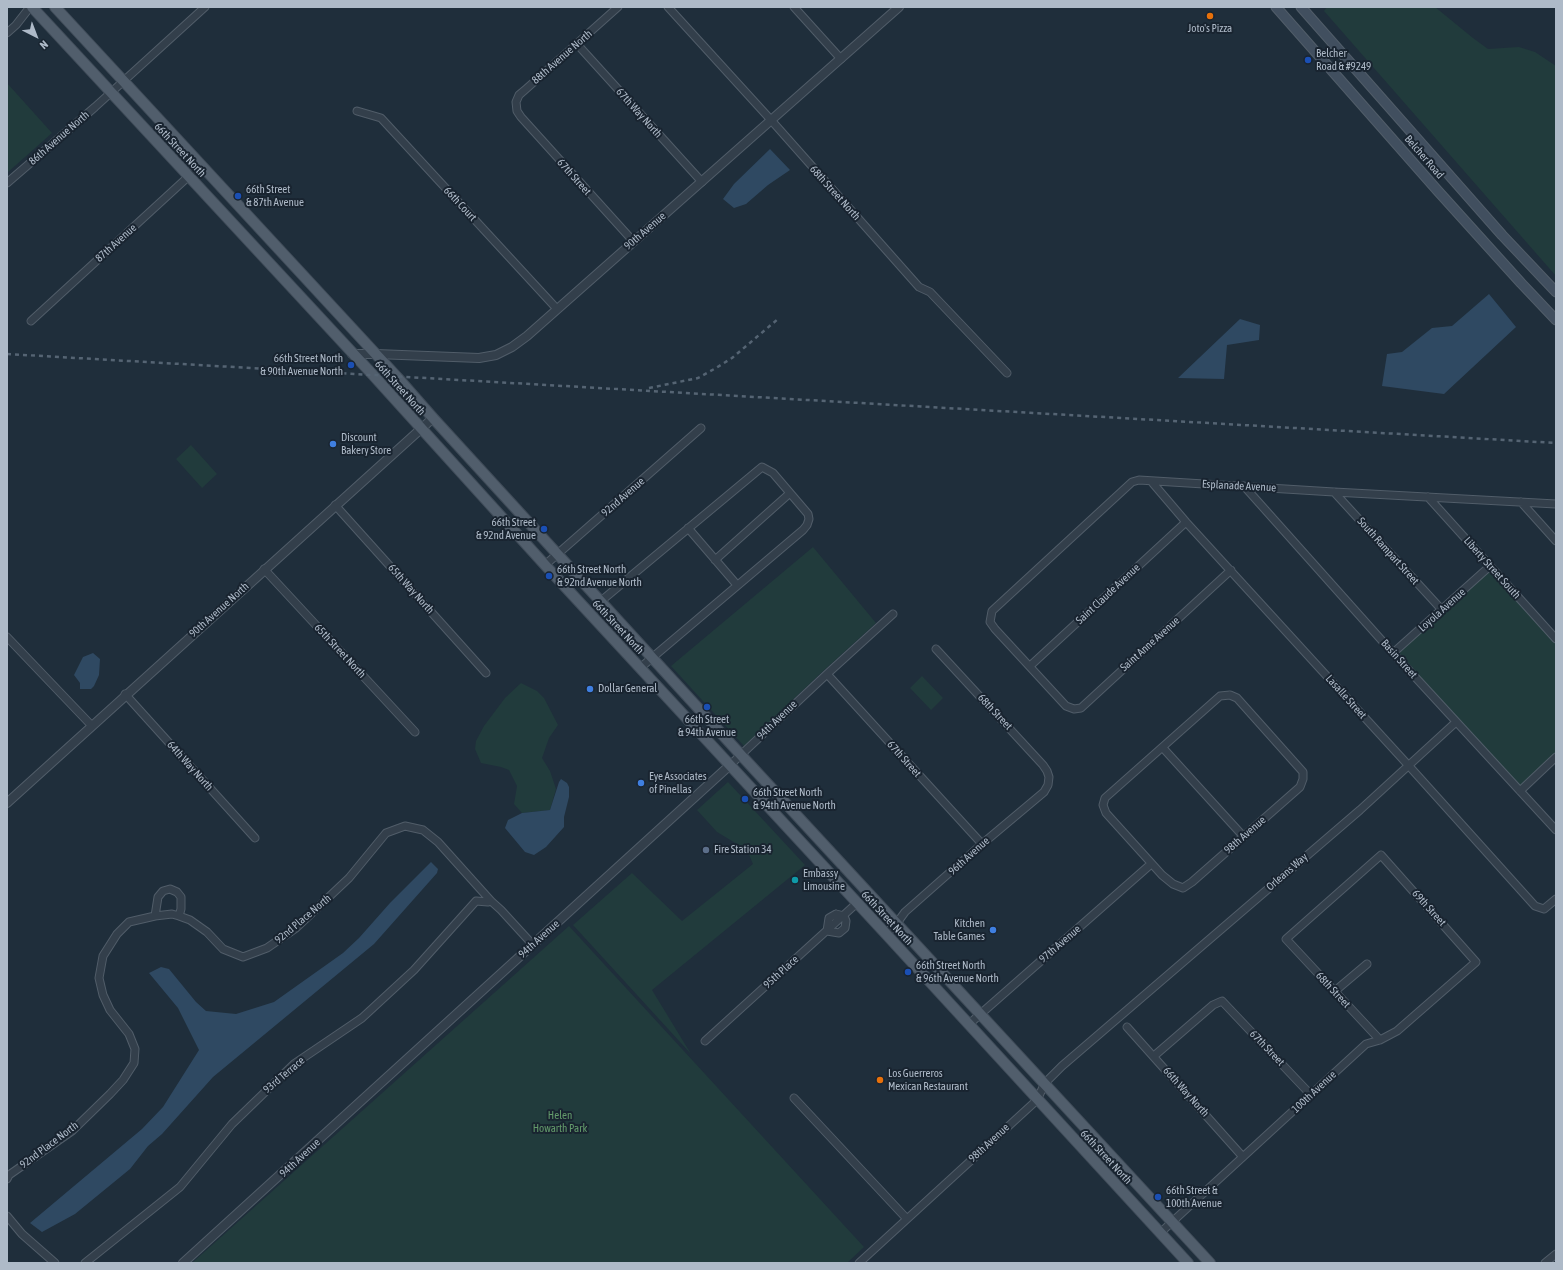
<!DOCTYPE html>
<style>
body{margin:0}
#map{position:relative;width:1563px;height:1270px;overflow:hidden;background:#1f2e3b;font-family:"Asap Condensed",sans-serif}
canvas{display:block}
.frame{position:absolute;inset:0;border:8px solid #aebac8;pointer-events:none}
.north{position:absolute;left:16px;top:16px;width:40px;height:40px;-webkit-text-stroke:3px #192430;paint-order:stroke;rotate:138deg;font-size:11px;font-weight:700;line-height:16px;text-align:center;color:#aebac8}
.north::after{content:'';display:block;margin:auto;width:14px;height:18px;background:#aebac8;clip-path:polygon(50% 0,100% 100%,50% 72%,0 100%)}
</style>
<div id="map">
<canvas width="1563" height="1270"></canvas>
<div class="frame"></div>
<div class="north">N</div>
</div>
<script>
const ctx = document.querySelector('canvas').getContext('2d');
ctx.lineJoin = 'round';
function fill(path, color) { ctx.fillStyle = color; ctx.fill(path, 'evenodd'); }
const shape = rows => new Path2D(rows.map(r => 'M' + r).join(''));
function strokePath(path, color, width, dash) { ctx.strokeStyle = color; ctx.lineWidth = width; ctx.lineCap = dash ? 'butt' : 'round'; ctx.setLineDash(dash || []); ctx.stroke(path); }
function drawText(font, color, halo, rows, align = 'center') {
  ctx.font = font + ' "Asap Condensed",sans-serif'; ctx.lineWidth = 4; ctx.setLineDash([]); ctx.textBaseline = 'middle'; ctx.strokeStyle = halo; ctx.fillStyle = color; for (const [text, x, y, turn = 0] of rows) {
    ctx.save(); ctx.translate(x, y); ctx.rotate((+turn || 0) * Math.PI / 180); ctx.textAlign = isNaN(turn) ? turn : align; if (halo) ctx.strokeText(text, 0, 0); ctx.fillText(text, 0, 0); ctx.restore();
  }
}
fill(shape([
 [1327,7,1435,7,1473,38,1488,49,1519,47,1535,52,1556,66,1556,276,1324,11],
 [7,83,52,133,7,173],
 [191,445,217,474,202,488,176,459],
 [813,547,876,623,821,673,744,746,671,666],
 [1486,566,1556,635,1556,761,1520,793,1390,652],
 [922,676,943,698,931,710,910,688],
 [521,683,537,691,544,698,558,725,549,738,542,758,550,771,556,789,550,810,522,813,514,804,517,786,509,770,501,767,481,763,475,749,476,741,484,726,505,698],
 [728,782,805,865,652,990,691,1054,573,925,632,873,682,921,753,864,747,850,717,832,697,810],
 [569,926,864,1247,847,1263,192,1263]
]), '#213b3c');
fill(shape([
 [770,149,790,170,768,185,746,204,734,208,723,199,734,184],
 [1489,294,1516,327,1444,394,1382,386,1387,354,1402,352,1432,328,1452,326],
 [1240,319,1260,325,1259,340,1227,345,1224,379,1178,378],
 [93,653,100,659,99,675,94,686,91,689,80,689,80,683,74,675,83,657],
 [561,779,567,783,569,787,569,797,564,817,564,827,546,847,534,855,525,852,505,828,508,820,522,813,550,810,559,782],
 [431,862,438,869,437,873,374,944,213,1077,162,1134,148,1146,130,1169,75,1214,42,1232,30,1223,142,1129,163,1107,199,1050,178,1008,149,973,161,967,169,969,196,1002,206,1011,236,1014,274,1002,343,953,359,938,390,903]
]), '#2f4962');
const minor = shape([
 [618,7,526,89,519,95,516,102,517,111,521,117,633,241],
 [668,7,771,120,919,287,930,292,1007,373],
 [794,7,841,59],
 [7,33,16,25,30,7],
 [577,44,702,182],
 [357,111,381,118,557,309],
 [7,183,95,107,205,7],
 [31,321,201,165],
 [1151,481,1186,522,1409,766,1535,906,1544,909,1556,899],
 [1244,486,1393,653,1556,830],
 [1334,492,1442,610],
 [1428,497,1556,639],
 [1521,502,1556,541],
 [335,505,486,673],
 [688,528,737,585],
 [715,560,790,493],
 [545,565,701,428],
 [264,569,415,732],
 [1231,570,1081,708,1074,709,1066,706,995,629,990,622,992,611,1132,482,1139,480,1334,492,1556,504],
 [601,601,762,467,773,473,808,514,809,519,807,525,803,530,640,668],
 [7,637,92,726],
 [1393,653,1490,566],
 [1030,666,1186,522],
 [827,674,982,844],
 [125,694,255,838],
 [1230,695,1237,698,1303,772,1303,779,1300,787,1192,882,1183,888,1173,884,1162,875,1106,813,1103,805,1105,798,1220,696,1230,695],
 [1163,748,1243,836],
 [729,766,827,674,893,614],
 [1520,791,1556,757],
 [836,914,844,916,846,921,845,928,839,933,827,931,829,918,836,914],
 [155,916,158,897,163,891,170,889,177,892,181,897,181,909,179,916],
 [886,934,897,923,905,912,982,844,1044,792,1048,785,1049,777,1047,771,1043,765,936,649],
 [1335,991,1367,964],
 [968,1025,1151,864],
 [1127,1027,1243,1157],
 [705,1041,857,903],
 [1154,1056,1213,1005,1222,1001,1311,1095],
 [794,1098,907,1219],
 [7,1179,9,1175,72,1131,110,1094,123,1080,134,1063,135,1049,129,1034,110,1010,103,995,99,978,103,956,117,934,129,922,155,916,172,914,179,916,190,920,207,932,223,949,243,957,267,948,296,928,349,878,386,833,405,826,423,830,438,842,491,901,501,910,533,945],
 [7,1216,22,1234,55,1263],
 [1160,1233,1366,1044,1380,1040,1397,1031,1476,962,1381,855,1286,939,1380,1040],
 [85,1263,180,1187,232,1124,294,1064,362,1018,414,970,476,901,488,902,491,901],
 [859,1263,1037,1100,1045,1083,1062,1066,1360,810,1456,722],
 [1545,1263,1556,1254]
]);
const tertiary = shape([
 [352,354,376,354,479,358,496,355,512,347,527,336,899,7],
 [7,803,433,418],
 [183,1263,729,766]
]);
const secondary = shape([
 [1276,7,1437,190,1521,283,1556,320],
 [1301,7,1502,235,1556,292]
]);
const primary = shape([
 [32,7,373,375,545,565,886,934,1188,1263],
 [55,7,397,377,433,418,741,755,1210,1263]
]);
strokePath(minor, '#515d69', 9);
strokePath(tertiary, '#515d69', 10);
strokePath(secondary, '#515d69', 11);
strokePath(primary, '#3f4b58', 12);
strokePath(minor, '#333f4b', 7);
strokePath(tertiary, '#333f4b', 8);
strokePath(secondary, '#414f5f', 9);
strokePath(primary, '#515e6c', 10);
strokePath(shape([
 [7,354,1556,443],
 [649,388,698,378,716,368,732,358,778,319]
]), '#556473', 2.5, [4, 4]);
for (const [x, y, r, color] of [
 [1210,16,4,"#e8710a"],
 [1308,60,4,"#1a4fb4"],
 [238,196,4,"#1a4fb4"],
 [351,365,4,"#1a4fb4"],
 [333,444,4,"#3f7fe0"],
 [544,529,4,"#1a4fb4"],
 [549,576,4,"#1a4fb4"],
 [590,689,4,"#3f7fe0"],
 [707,707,4,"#1a4fb4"],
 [641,783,4,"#3f7fe0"],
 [745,799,4,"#1a4fb4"],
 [706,850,4,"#5c6f8a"],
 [795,880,4,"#0f9aa8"],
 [993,930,4,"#3f7fe0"],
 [908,972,4,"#1a4fb4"],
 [880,1080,4,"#e8710a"],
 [1158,1197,4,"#1a4fb4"]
]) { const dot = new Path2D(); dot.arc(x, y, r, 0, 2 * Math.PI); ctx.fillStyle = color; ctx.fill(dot); strokePath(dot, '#192430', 1.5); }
drawText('11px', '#aebac8', '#192430', [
 ["Joto's Pizza",1210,29,"center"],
 ["Belcher",1316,54],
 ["Road & #9249",1316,67],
 ["66th Street",246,190],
 ["& 87th Avenue",246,203],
 ["66th Street North",343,359,"right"],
 ["& 90th Avenue North",343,372,"right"],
 ["Discount",341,438],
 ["Bakery Store",341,451],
 ["66th Street",536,523,"right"],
 ["& 92nd Avenue",536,536,"right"],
 ["66th Street North",557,570],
 ["& 92nd Avenue North",557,583],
 ["Dollar General",598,689],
 ["66th Street",707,720,"center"],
 ["& 94th Avenue",707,733,"center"],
 ["Eye Associates",649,777],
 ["of Pinellas",649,790],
 ["66th Street North",753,793],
 ["& 94th Avenue North",753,806],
 ["Fire Station 34",714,850],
 ["Embassy",803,874],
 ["Limousine",803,887],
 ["Kitchen",985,924,"right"],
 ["Table Games",985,937,"right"],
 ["66th Street North",916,966],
 ["& 96th Avenue North",916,979],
 ["Los Guerreros",888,1074],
 ["Mexican Restaurant",888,1087],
 ["66th Street &",1166,1191],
 ["100th Avenue",1166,1204]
], 'left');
drawText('11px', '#aebac8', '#192430', [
 ["88th Avenue North",562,57,-41],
 ["67th Way North",639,113,48],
 ["86th Avenue North",59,138,-41],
 ["66th Street North",180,150,47],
 ["Belcher Road",1424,157,49],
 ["67th Street",574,177,48],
 ["68th Street North",835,193,48],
 ["66th Court",460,204,47],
 ["90th Avenue",645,231,-41],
 ["87th Avenue",116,243,-42],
 ["66th Street North",400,388,48],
 ["Esplanade Avenue",1239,486,3],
 ["92nd Avenue",623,497,-41],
 ["South Rampart Street",1388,551,48],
 ["Liberty Street South",1492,568,48],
 ["65th Way North",411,589,48],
 ["Saint Claude Avenue",1108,594,-43],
 ["90th Avenue North",219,610,-42],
 ["Loyola Avenue",1442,610,-42],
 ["66th Street North",618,627,47],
 ["Saint Anne Avenue",1150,644,-42],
 ["65th Street North",340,651,47],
 ["Basin Street",1399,659,48],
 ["Lasalle Street",1346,697,48],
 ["68th Street",995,712,47],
 ["94th Avenue",777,720,-44],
 ["67th Street",904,759,48],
 ["64th Way North",190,766,48],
 ["98th Avenue",1245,835,-41],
 ["96th Avenue",969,856,-42],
 ["Orleans Way",1287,872,-41],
 ["69th Street",1429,908,48],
 ["66th Street North",887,918,47],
 ["92nd Place North",303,919,-40],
 ["94th Avenue",539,939,-42],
 ["97th Avenue",1060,944,-41],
 ["95th Place",781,972,-42],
 ["68th Street",1333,990,47],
 ["67th Street",1267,1048,46],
 ["93rd Terrace",284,1075,-40],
 ["66th Way North",1186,1092,48],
 ["100th Avenue",1314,1092,-43],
 ["98th Avenue",989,1143,-43],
 ["92nd Place North",49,1145,-37],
 ["66th Street North",1106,1157,47],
 ["94th Avenue",300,1158,-43]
]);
drawText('11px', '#639b6b', '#192430', [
 ["Helen",560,1116],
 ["Howarth Park",560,1129]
]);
</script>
